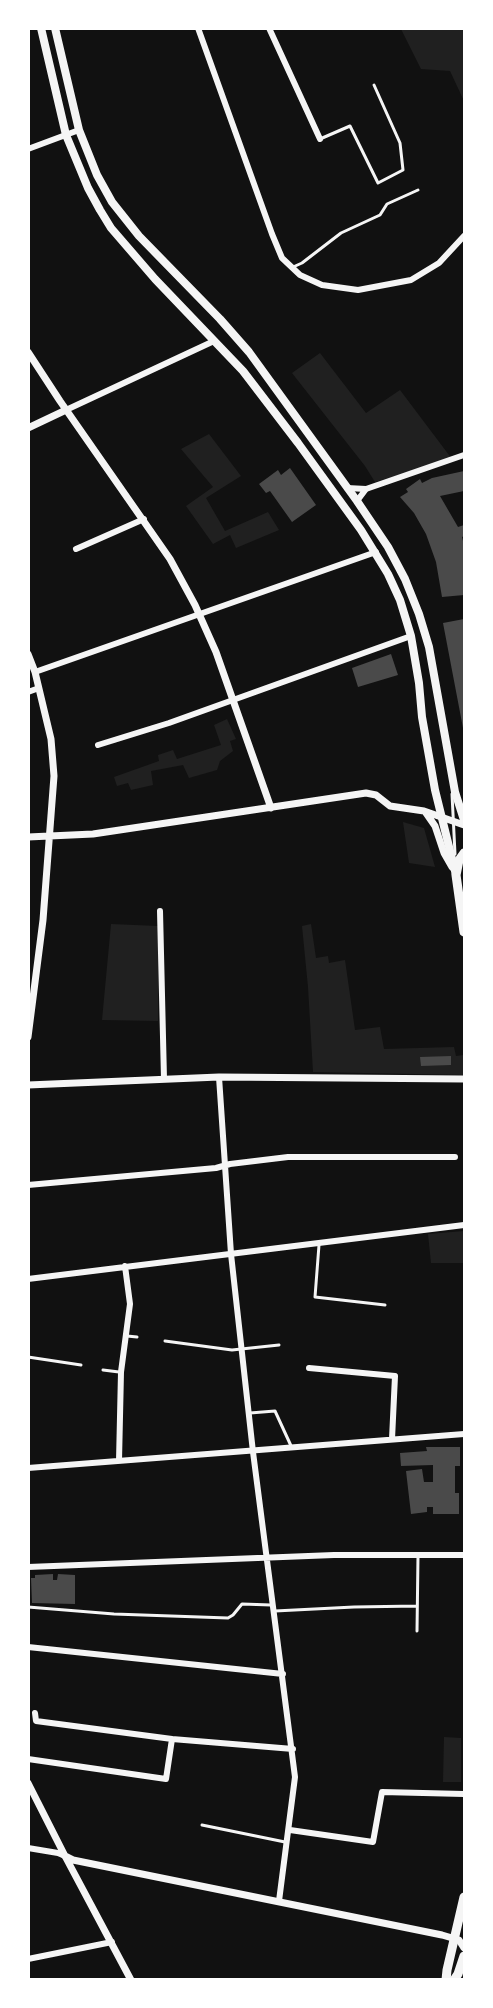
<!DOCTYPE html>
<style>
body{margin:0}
#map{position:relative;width:493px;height:2008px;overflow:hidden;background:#111;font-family:Barlow,sans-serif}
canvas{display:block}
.frame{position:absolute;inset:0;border:30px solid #fff;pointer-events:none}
</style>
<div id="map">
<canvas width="493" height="2008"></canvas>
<div class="frame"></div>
</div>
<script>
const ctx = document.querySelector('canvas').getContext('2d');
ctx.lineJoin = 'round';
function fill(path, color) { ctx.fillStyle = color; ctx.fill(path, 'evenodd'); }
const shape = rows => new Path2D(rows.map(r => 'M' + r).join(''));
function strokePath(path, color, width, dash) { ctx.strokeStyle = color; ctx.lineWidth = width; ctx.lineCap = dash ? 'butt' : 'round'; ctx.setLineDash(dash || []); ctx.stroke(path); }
fill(shape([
 [401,29,464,29,464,101,450,71,421,69],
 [320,353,366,413,400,390,452,459,375,482,365,466,292,373],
 [209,434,241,476,206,498,225,531,268,512,279,530,236,548,230,535,213,544,186,506,213,487,181,449],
 [227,719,236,739,230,741,233,751,220,761,217,770,189,778,183,765,151,771,153,785,131,790,128,783,117,786,114,777,159,761,158,755,173,750,177,759,221,745,214,725],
 [403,822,424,828,435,867,409,863],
 [111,924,158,926,158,1021,102,1020],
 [311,924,316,958,328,956,329,963,345,960,355,1030,380,1027,384,1049,454,1047,456,1056,464,1055,464,1075,313,1072,308,987,302,926],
 [464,1231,464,1263,431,1263,428,1234],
 [444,1737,461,1738,461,1782,443,1782]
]), '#202020');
fill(shape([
 [290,468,316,505,292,522,270,491,266,493,259,484,278,470,281,475],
 [464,471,464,491,440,496,458,527,464,525,464,536,462,537,464,545,464,595,442,597,436,562,426,534,414,513,400,497,408,492,406,489,420,479,422,483,432,478],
 [464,619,464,728,463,728,443,623],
 [391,654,398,675,358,687,352,668],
 [451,1056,451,1065,421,1066,420,1057],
 [426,1447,460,1447,460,1466,455,1466,455,1493,459,1493,459,1514,433,1514,433,1507,427,1507,427,1512,411,1514,406,1471,422,1469,424,1482,433,1482,433,1465,401,1466,400,1453,427,1451],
 [53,1574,53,1580,57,1580,58,1574,75,1575,75,1604,32,1603,31,1578,35,1578,35,1575]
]), '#4a4a4a');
strokePath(shape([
 [320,139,350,126,378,183,403,170,400,143,374,85],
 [293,267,302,263,341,233,380,215,387,204,418,190],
 [452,794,455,854],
 [319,1245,315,1297,385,1305],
 [127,1336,137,1337],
 [165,1341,232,1350,279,1345],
 [28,1357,81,1365],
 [103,1370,119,1372],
 [250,1413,275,1411,292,1448],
 [28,1607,114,1614,228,1618,233,1615,242,1604,271,1605],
 [275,1611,354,1607,417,1606],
 [417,1631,418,1556],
 [202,1825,285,1842]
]), '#f5f5f5', 3);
strokePath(shape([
 [198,28,272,234,282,258,300,275,322,285,358,290,411,280,439,263,464,236],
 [269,28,320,139],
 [28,149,79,130],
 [66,410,214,341],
 [347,488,366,489],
 [357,501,366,489,464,455],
 [76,549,144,519],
 [35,672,376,552],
 [28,692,39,688],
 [98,745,169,723,411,636],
 [160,911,164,1079],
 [219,1077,231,1254,253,1452,295,1777,279,1901],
 [28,1185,216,1168,230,1164,288,1157,455,1157],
 [28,1279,464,1225],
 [309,1368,395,1376,392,1439],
 [119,1461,121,1372,130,1304,125,1266],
 [28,1468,464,1434],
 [28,1567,334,1555,464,1555],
 [28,1647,283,1674],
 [35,1713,36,1721,172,1739,293,1749],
 [28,1759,166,1779,172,1739],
 [290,1830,373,1842,382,1792,464,1794],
 [28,1848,58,1853,65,1856],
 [28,1959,112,1942]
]), '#f5f5f5', 6);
strokePath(shape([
 [28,352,60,401,170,559,195,605,216,652,271,808],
 [28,428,66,410],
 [28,654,35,672,51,739,54,776,43,920,28,1037],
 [426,813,435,826,444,853,452,867],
 [28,837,93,834,366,793,376,795,390,806,424,811,464,825],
 [28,1085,219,1077,464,1079],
 [28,1783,65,1856,131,1980],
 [65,1856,73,1860,442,1935,459,1940,464,1948]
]), '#f5f5f5', 7);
strokePath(shape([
 [41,28,66,135,88,188,100,210,111,228,155,279,243,371,298,443,361,530,388,574,400,600,411,636,419,683,422,717,435,790,456,875],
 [55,28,79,130,97,175,112,202,139,236,220,319,249,352,357,501,388,547,405,579,419,614,429,647,455,792,464,820]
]), '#f5f5f5', 8);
strokePath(shape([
 [464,853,459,860,456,875,464,932],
 [446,1980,447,1970,464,1897],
 [454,1980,458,1974,464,1956]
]), '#f5f5f5', 9);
</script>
